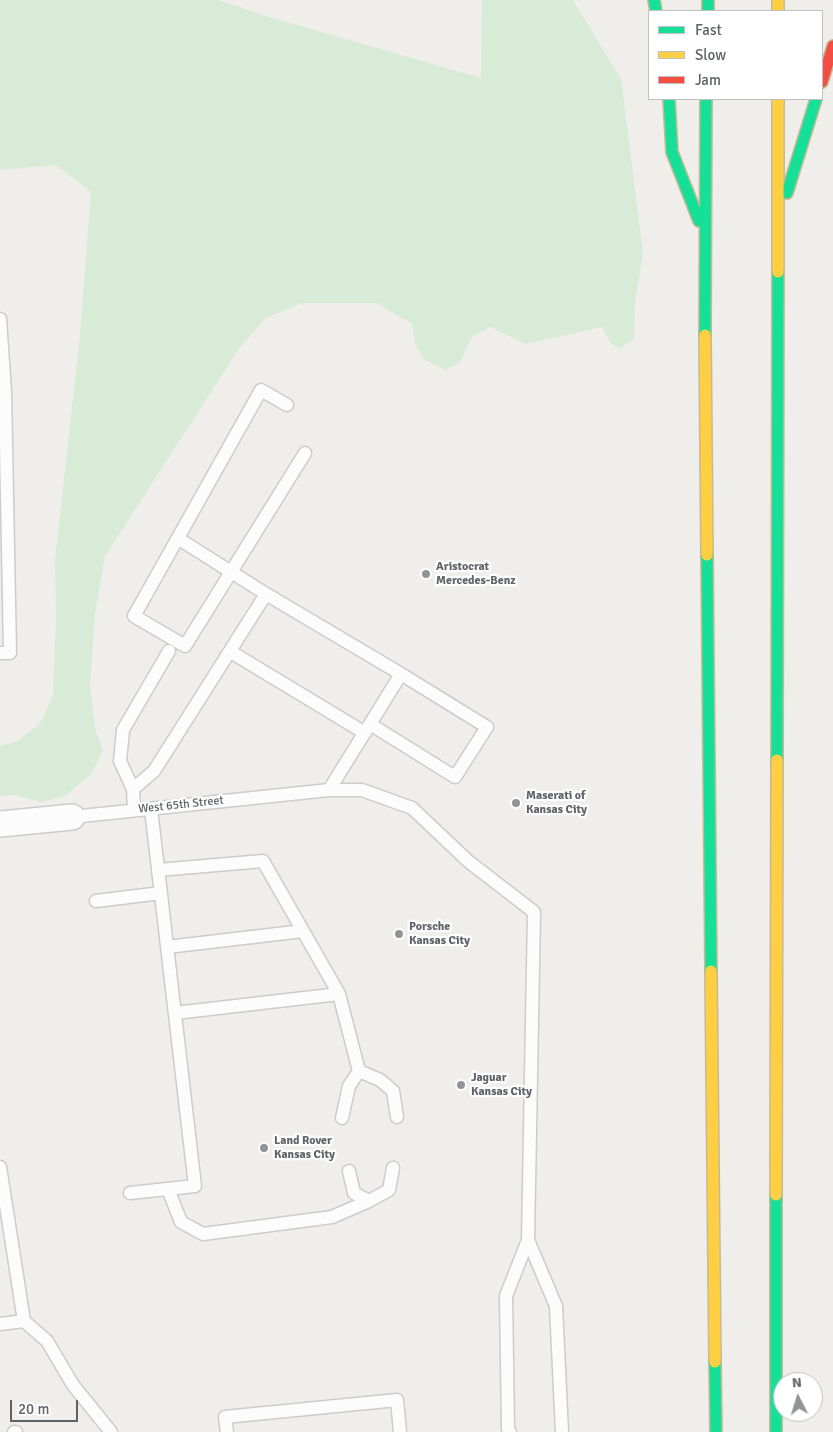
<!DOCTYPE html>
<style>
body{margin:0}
#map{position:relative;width:833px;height:1432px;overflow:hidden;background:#efeeea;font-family:Signika,sans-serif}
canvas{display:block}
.legend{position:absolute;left:648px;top:10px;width:175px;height:90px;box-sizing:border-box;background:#fff;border:1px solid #bfc1c3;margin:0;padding:6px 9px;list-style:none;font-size:15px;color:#5f6368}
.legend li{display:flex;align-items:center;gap:10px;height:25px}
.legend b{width:25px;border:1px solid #bfc1c3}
.north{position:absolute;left:773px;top:1372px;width:50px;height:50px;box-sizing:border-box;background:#fff;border:1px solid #bfc1c3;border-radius:50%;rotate:355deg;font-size:14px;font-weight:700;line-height:20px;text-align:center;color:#5f6368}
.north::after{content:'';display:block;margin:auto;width:18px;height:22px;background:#919496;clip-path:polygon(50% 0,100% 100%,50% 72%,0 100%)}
.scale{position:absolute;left:10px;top:1400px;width:68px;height:22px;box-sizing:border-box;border:2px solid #5f6368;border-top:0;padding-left:6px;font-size:15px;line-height:18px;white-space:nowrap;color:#5f6368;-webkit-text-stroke:4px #fff;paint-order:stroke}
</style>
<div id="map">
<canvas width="833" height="1432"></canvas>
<ul class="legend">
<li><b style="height:6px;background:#16e098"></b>Fast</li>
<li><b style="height:6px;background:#ffcf43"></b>Slow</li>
<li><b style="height:6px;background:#f24e42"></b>Jam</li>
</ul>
<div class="north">N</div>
<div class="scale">20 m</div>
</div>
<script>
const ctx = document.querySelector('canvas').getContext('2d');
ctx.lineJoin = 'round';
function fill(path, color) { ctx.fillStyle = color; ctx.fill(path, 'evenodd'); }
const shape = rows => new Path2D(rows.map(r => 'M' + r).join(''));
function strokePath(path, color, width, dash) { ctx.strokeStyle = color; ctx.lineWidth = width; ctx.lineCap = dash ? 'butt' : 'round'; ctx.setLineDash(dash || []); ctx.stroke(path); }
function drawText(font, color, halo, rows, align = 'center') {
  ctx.font = font + ' Signika,sans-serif'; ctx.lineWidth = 4.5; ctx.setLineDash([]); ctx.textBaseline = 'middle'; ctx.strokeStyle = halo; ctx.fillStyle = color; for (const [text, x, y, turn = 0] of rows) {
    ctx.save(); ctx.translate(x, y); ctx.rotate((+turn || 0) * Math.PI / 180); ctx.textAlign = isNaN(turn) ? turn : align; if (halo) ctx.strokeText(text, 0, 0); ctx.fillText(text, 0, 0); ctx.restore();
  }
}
fill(shape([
 [0,0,219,0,266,16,481,78,482,0,573,0,621,79,643,253,635,303,634,339,619,349,610,342,602,327,526,344,490,327,472,337,460,362,446,370,425,360,416,347,412,324,377,303,302,303,266,318,240,347,105,556,95,613,90,685,95,729,103,751,91,774,65,796,40,802,15,795,0,796,0,746,17,741,40,724,53,695,56,620,55,560,80,335,91,192,56,165,0,170]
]), '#d8ebd6');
const lane = shape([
 [0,319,5,391,10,653,0,653],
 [287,405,261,390,134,616,185,646,305,453],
 [179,539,266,594],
 [231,652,365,733],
 [370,724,455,777,487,727,401,674],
 [133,789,120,761,123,730,169,651],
 [134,810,133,789,154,771,266,594,401,674,329,790],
 [72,817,329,790,362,790,412,808,468,861,534,912,528,1240,506,1296,508,1429,510,1432],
 [158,870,263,861,339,994,175,1013],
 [96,901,161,893],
 [167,947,303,931],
 [339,994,359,1071,349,1086,342,1118],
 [359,1071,380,1080,393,1091,397,1117],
 [0,1167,24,1321,47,1341,73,1385,111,1432],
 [349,1171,354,1193,369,1201,389,1190,393,1168],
 [168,1189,181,1222,203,1234,332,1217,369,1201],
 [130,1193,195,1186,151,809],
 [528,1240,556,1306,562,1432],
 [0,1324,24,1321],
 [14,1432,16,1432],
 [227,1432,225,1417,397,1400,400,1432]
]);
const street = shape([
 [0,824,72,817]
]);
const fast = shape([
 [654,0,656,11],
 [708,0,708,11],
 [669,99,672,152,699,221],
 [787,193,816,99],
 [705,335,706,99],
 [707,555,711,971],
 [777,760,778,272],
 [715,1362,716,1432],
 [776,1432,776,1195]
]);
const slow = shape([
 [778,0,778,11],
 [778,272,778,99],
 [705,335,707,555],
 [711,971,715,1362],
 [776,1195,777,760]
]);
const jam = shape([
 [822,82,833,46]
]);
strokePath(lane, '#cbcccc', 15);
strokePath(street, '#cbcccc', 28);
strokePath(fast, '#c8b996', 14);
strokePath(slow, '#c8b996', 14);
strokePath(jam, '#c8b996', 14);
strokePath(lane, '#fdfcfc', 12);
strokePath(street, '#fdfcfc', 25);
strokePath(fast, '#16e098', 11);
strokePath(slow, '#ffcf43', 11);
strokePath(jam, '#f24e42', 11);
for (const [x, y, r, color] of [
 [426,574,5,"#919496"],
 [516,803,5,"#919496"],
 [399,934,5,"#919496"],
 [461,1085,5,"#919496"],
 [264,1148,5,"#919496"]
]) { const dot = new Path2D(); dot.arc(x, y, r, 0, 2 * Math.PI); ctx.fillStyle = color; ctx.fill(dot); strokePath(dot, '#fff', 2); }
drawText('bold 12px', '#5f6368', '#fff', [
 ["Aristocrat",436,567],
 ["Mercedes-Benz",436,581],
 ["Maserati of",526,796],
 ["Kansas City",526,810],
 ["Porsche",409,927],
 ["Kansas City",409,941],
 ["Jaguar",471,1078],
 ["Kansas City",471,1092],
 ["Land Rover",274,1141],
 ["Kansas City",274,1155]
], 'left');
drawText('12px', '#5f6368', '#fff', [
 ["West 65th Street",181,805,-6]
]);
</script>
